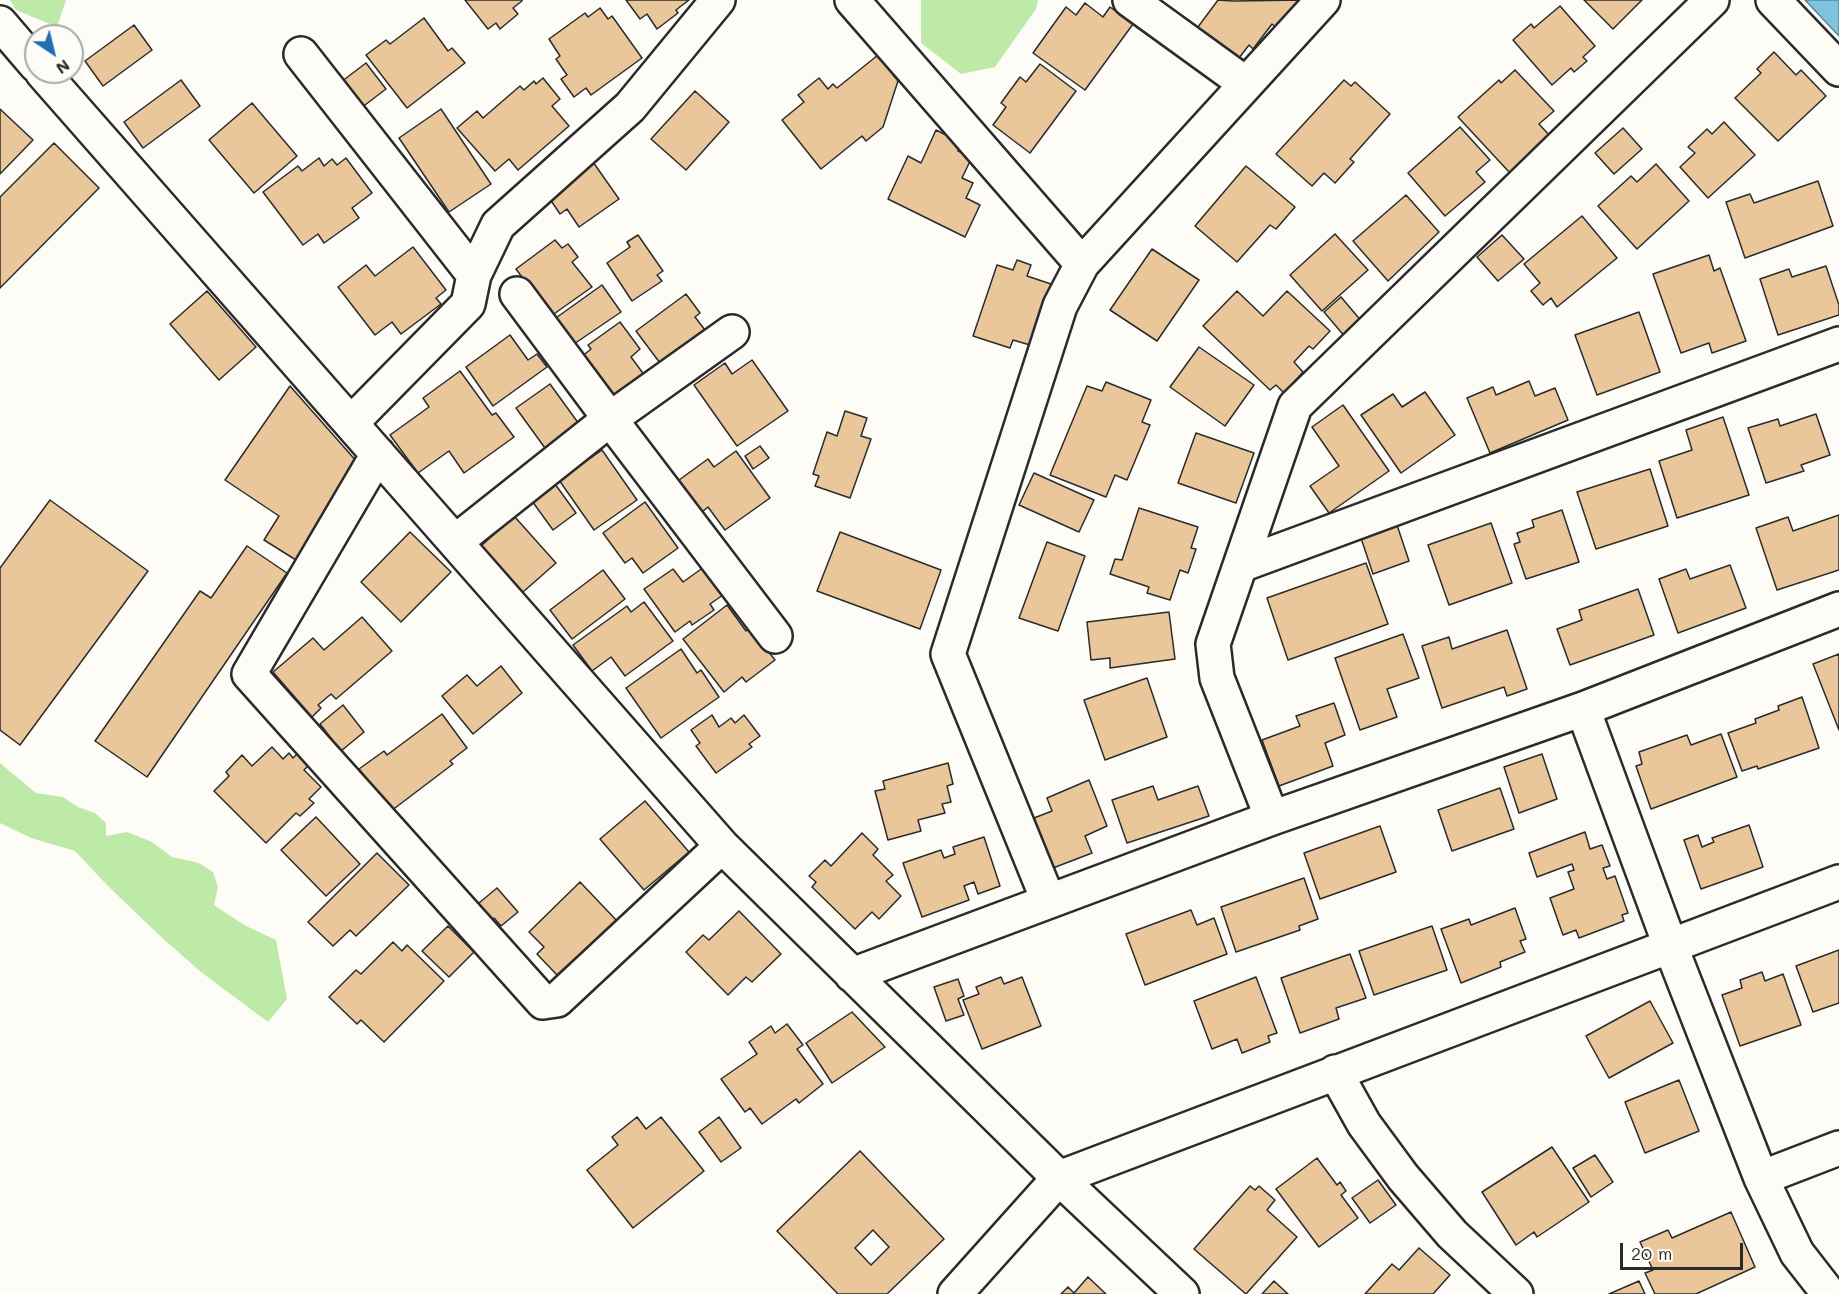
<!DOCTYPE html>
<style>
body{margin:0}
#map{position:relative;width:1839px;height:1294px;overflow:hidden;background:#fdfcf7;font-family:Mali,sans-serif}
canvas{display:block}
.north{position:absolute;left:24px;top:24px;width:60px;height:60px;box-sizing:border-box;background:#fdfcf7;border:2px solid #a9a8a5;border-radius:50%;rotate:145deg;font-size:16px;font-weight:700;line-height:24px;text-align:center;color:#2b2b2b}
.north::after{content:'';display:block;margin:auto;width:21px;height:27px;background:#1f6fb2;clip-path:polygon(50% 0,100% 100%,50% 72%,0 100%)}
.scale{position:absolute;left:1620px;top:1243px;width:123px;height:27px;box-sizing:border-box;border:3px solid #2b2b2b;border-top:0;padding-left:8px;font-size:18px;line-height:21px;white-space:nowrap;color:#2b2b2b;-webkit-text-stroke:4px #fdfcf7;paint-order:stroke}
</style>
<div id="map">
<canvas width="1839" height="1294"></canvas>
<div class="north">N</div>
<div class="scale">20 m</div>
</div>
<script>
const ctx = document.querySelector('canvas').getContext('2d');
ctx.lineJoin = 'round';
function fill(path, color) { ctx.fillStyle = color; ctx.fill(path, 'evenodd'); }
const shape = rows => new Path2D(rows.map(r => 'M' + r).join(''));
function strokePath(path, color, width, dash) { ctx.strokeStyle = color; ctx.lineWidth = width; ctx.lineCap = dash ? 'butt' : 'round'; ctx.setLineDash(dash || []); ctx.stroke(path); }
fill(shape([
 [10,0,66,0,57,27,16,10],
 [921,0,1038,0,1036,9,995,67,961,74,921,43],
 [0,763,36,793,63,797,78,807,95,813,106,823,106,836,127,832,152,842,172,857,199,863,213,872,218,887,214,905,244,925,276,940,287,999,268,1022,201,972,159,935,107,885,75,851,31,838,0,823]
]), '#bdeaa7');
const water = shape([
 [1805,0,1839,0,1839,36,1805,0]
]);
fill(water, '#7ec3df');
strokePath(water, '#5d8697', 1.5);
const building = shape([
 [465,0,522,0,522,1,513,8,518,14,500,29,496,23,488,29,465,0],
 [626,0,689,0,676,10,678,13,657,29,647,14,640,19,626,0],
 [1218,0,1233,1,1305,0,1281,32,1272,24,1253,49,1249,45,1236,62,1195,31,1218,0],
 [1584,0,1642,0,1613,29,1584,0],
 [1085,3,1103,17,1110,7,1133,24,1085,90,1033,53,1066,7,1076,15,1085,3],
 [1560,6,1595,46,1583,57,1587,61,1574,72,1571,68,1552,85,1513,40,1531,24,1534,28,1560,6],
 [600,8,608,19,612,16,642,58,591,95,586,88,574,97,561,79,567,75,556,59,560,56,549,39,585,13,588,17,600,8],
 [424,18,448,51,452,48,465,63,407,108,366,55,386,40,390,44,424,18],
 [134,25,152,50,103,86,85,61,134,25],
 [1774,52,1796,75,1801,70,1826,96,1778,141,1735,98,1761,73,1757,69,1774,52],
 [878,55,898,81,883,127,866,141,862,136,821,169,782,120,804,102,798,95,819,78,828,89,833,84,837,88,878,55],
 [366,63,386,89,361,108,341,82,366,63],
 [1040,64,1076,91,1030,153,993,125,1006,107,1001,103,1020,77,1026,82,1040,64],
 [1515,70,1554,111,1539,124,1550,136,1510,173,1458,117,1499,80,1501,83,1515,70],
 [543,78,560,99,552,106,569,126,518,170,509,159,495,171,457,128,477,111,483,118,520,86,524,90,534,81,536,84,543,78],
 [181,80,200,106,143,148,124,122,181,80],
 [1344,80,1351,86,1355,82,1390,114,1350,159,1354,162,1335,183,1324,173,1312,186,1276,154,1344,80],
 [695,91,729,122,686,170,651,139,695,91],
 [252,103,297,156,254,193,209,140,252,103],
 [0,109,33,140,0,174,0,109],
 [441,109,491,184,449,212,399,138,441,109],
 [1724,122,1755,155,1708,198,1680,167,1695,153,1688,147,1707,129,1712,134,1724,122],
 [1460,127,1490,160,1476,172,1485,182,1445,216,1408,173,1460,127],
 [1623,128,1642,149,1614,174,1595,153,1623,128],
 [936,130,962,143,958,151,972,157,962,178,973,183,966,198,980,205,965,237,888,199,908,156,921,163,936,130],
 [54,143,99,188,0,288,0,197,54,143],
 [319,158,324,166,332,159,337,165,346,158,372,193,352,208,359,218,324,243,318,234,303,245,263,192,298,166,302,171,319,158],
 [593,162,619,199,579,227,567,209,560,214,550,199,556,195,553,190,593,162],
 [1656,164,1689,201,1637,249,1598,206,1631,176,1637,182,1656,164],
 [1246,166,1295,207,1276,229,1270,225,1237,262,1195,226,1246,166],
 [1818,181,1833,226,1745,258,1726,202,1750,194,1754,203,1818,181],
 [1406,195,1439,232,1388,281,1353,241,1406,195],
 [1582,216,1617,258,1557,307,1551,298,1543,305,1531,291,1540,283,1524,264,1582,216],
 [1335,234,1368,270,1322,311,1290,275,1335,234],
 [638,235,663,271,657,275,662,281,632,301,607,263,630,247,627,242,638,235],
 [1502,235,1524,259,1498,281,1477,257,1502,235],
 [555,240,562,248,568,244,578,257,572,262,592,287,551,316,516,269,555,240],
 [413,247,446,290,436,298,441,304,401,334,392,322,375,335,338,287,366,265,375,276,413,247],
 [1152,249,1199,280,1157,341,1110,310,1152,249],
 [1709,255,1714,271,1720,268,1746,341,1712,353,1709,343,1681,353,1653,274,1709,255],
 [1017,260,1031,265,1027,276,1051,284,1030,345,1013,340,1010,348,973,336,997,265,1013,270,1017,260],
 [1826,266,1839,305,1839,315,1778,335,1760,279,1789,269,1792,277,1826,266],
 [602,285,621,312,571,346,553,320,602,285],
 [207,291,256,347,219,380,170,324,207,291],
 [1237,291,1263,316,1287,291,1330,331,1313,349,1309,346,1294,362,1303,372,1284,393,1276,385,1270,390,1203,326,1237,291],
 [686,294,700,313,695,317,708,334,663,367,636,331,686,294],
 [1341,297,1363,323,1346,338,1324,312,1341,297],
 [1639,312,1660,372,1597,395,1575,335,1639,312],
 [620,322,640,349,631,357,645,376,611,401,580,358,591,349,588,345,620,322],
 [510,335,528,360,537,354,547,367,493,406,466,367,510,335],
 [1199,347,1254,385,1225,426,1170,387,1199,347],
 [752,360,788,411,737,446,694,385,725,363,732,374,752,360],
 [460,371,492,415,496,413,514,437,464,473,449,451,418,473,390,435,429,407,423,398,460,371],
 [1529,381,1535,396,1555,388,1568,420,1490,453,1467,398,1493,387,1496,395,1529,381],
 [1106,382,1151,400,1142,422,1150,425,1127,480,1115,475,1106,497,1050,475,1087,386,1102,391,1106,382],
 [550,384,579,424,545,448,516,408,550,384],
 [290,386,358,463,296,560,264,540,279,516,225,480,290,386],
 [1425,392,1455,435,1401,473,1361,415,1393,394,1402,407,1425,392],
 [1343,405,1389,471,1329,513,1310,486,1339,466,1312,427,1343,405],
 [845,411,867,418,861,436,871,439,850,498,815,486,819,476,813,474,827,432,837,436,845,411],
 [1816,414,1830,455,1801,465,1804,471,1766,483,1748,428,1778,419,1780,426,1816,414],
 [1723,417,1749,495,1677,518,1659,461,1692,450,1686,430,1723,417],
 [1196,433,1254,453,1236,503,1178,483,1196,433],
 [760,446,769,458,753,469,745,456,760,446],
 [602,450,637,500,594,530,559,480,602,450],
 [736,451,770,498,725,530,708,507,702,512,679,480,708,459,714,467,736,451],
 [1650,469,1668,526,1596,549,1577,492,1650,469],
 [1034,473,1094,500,1079,532,1019,505,1034,473],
 [555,484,576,513,553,530,532,501,555,484],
 [50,500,148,571,20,745,0,730,0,568,50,500],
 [645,502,678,548,643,573,632,558,625,563,603,533,645,502],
 [1139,508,1198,527,1191,548,1196,549,1188,573,1180,570,1170,600,1147,593,1149,587,1110,574,1115,559,1122,560,1139,508],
 [1562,510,1579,562,1526,579,1514,544,1520,542,1517,533,1534,527,1532,520,1562,510],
 [1839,515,1839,570,1777,590,1756,528,1788,517,1793,531,1839,515],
 [514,516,556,563,523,592,481,546,514,516],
 [1491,523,1512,583,1449,605,1428,545,1491,523],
 [1397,525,1409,561,1373,574,1361,538,1397,525],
 [410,532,451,572,401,622,361,582,410,532],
 [840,532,941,570,920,629,817,591,840,532],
 [1047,542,1085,556,1058,631,1019,618,1047,542],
 [247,546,287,573,147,777,95,741,200,591,211,598,247,546],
 [1366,563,1388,624,1288,660,1267,598,1366,563],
 [1730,565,1746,608,1678,633,1659,579,1686,569,1690,579,1730,565],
 [704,567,723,595,710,604,714,610,692,625,690,621,675,632,644,589,673,569,683,582,704,567],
 [603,570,625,599,572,639,550,610,603,570],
 [1638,589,1654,635,1570,665,1557,629,1582,620,1579,610,1638,589],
 [644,602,673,641,625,676,611,657,592,671,573,645,627,606,631,612,644,602],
 [727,605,746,631,750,628,775,660,746,682,742,677,724,692,683,639,727,605],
 [1169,612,1175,659,1110,668,1110,658,1091,660,1087,622,1169,612],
 [362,617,392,651,336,699,331,694,318,705,321,708,312,717,273,672,313,638,324,650,362,617],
 [1507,630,1527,689,1507,696,1504,687,1442,708,1422,646,1449,637,1452,649,1507,630],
 [1403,634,1419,678,1387,689,1397,717,1360,730,1335,658,1403,634],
 [681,649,697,673,701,670,719,697,661,738,626,688,681,649],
 [1839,654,1839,730,1813,664,1839,654],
 [501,666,522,693,473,734,442,696,467,675,477,686,501,666],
 [1147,678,1167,737,1105,760,1084,700,1147,678],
 [1802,697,1819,748,1758,769,1757,766,1742,771,1728,733,1756,723,1755,719,1779,710,1778,706,1802,697],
 [1334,703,1345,735,1325,743,1333,766,1279,786,1262,740,1300,726,1296,716,1334,703],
 [343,705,364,732,341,751,320,724,343,705],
 [442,714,467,748,450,761,453,764,391,811,359,769,384,751,387,755,442,714],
 [712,715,719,727,731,718,735,723,744,715,760,736,749,744,752,747,716,773,696,746,700,743,691,730,712,715],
 [1721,734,1737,777,1651,809,1636,766,1642,764,1639,752,1687,735,1691,745,1721,734],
 [272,747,283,759,289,753,293,758,297,754,309,765,304,770,321,787,309,799,314,803,300,816,296,813,266,843,214,791,229,776,226,772,242,755,252,766,272,747],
 [1542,754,1557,799,1519,813,1504,767,1542,754],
 [948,763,953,784,947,786,951,802,942,804,945,813,918,820,921,831,888,840,875,791,885,789,883,781,948,763],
 [1089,780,1107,826,1085,836,1092,853,1053,868,1034,818,1052,811,1047,798,1089,780],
 [1153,786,1158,800,1198,786,1209,816,1127,843,1112,800,1153,786],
 [1500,788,1514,829,1452,851,1438,810,1500,788],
 [645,801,689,852,644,890,600,839,645,801],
 [316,817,360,864,326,896,281,850,316,817],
 [1749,825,1763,867,1701,889,1684,840,1698,835,1702,847,1714,842,1712,838,1749,825],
 [1380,826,1396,872,1320,899,1304,853,1380,826],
 [1585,832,1590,849,1602,845,1610,866,1603,868,1607,879,1615,876,1628,913,1622,915,1624,921,1579,938,1576,930,1563,935,1550,898,1574,889,1568,872,1574,870,1572,864,1537,877,1529,853,1585,832],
 [862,833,878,849,873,855,893,875,886,881,901,896,879,919,872,912,855,929,812,887,816,882,809,876,825,860,831,866,862,833],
 [984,837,1000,886,978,894,974,882,964,886,969,900,922,917,903,863,941,850,944,858,955,854,953,847,984,837],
 [377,853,409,885,356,936,350,930,333,946,308,922,377,853],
 [1304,878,1318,919,1299,926,1300,930,1236,952,1221,907,1304,878],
 [580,882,619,923,575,974,567,966,557,975,537,954,544,947,529,932,580,882],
 [497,888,518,912,501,926,494,918,487,924,473,908,497,888],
 [1515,908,1526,939,1520,941,1525,952,1500,962,1501,967,1461,983,1441,929,1469,919,1471,925,1515,908],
 [1191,910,1197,925,1214,918,1227,954,1145,985,1126,934,1191,910],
 [739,911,781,954,752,982,746,977,728,995,686,952,703,935,709,940,739,911],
 [448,926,474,952,449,977,422,951,448,926],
 [1432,926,1447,970,1374,995,1359,951,1432,926],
 [393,942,402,951,407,945,444,981,384,1042,361,1020,357,1024,329,997,356,970,361,974,393,942],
 [1839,950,1839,1003,1813,1012,1796,966,1839,950],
 [1350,954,1366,998,1336,1008,1339,1019,1300,1033,1281,978,1350,954],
 [1762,972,1765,981,1783,974,1801,1025,1740,1046,1722,995,1742,988,1740,980,1762,972],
 [1001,977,1004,984,1022,977,1041,1026,982,1049,963,1000,979,994,976,987,1001,977],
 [1256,977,1277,1033,1268,1036,1270,1042,1242,1053,1237,1039,1212,1049,1194,1001,1256,977],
 [958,979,964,996,958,999,964,1015,946,1021,934,987,958,979],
 [1650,1001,1673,1043,1609,1078,1586,1036,1650,1001],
 [852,1012,885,1047,832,1083,806,1043,852,1012],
 [787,1024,803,1045,797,1049,823,1084,799,1103,796,1099,762,1124,750,1108,745,1112,721,1079,757,1054,749,1042,771,1026,775,1033,787,1024],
 [1679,1080,1699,1131,1645,1153,1625,1102,1679,1080],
 [637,1117,646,1129,661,1117,704,1171,633,1228,587,1170,618,1145,612,1137,637,1117],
 [719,1117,741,1148,721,1162,699,1132,719,1117],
 [1552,1147,1589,1202,1537,1237,1534,1232,1516,1245,1482,1192,1552,1147],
 [860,1151,944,1239,887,1294,838,1294,777,1231,860,1151],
 [873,1230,889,1247,871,1265,855,1248,873,1230],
 [1595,1155,1613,1182,1591,1197,1573,1168,1595,1155],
 [1317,1158,1337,1185,1340,1182,1346,1191,1341,1195,1358,1218,1319,1247,1276,1189,1317,1158],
 [1378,1180,1396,1205,1370,1223,1352,1198,1378,1180],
 [1250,1186,1255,1190,1259,1186,1275,1200,1267,1210,1297,1237,1246,1294,1194,1249,1250,1186],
 [1731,1212,1755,1267,1696,1294,1655,1294,1645,1273,1653,1270,1640,1242,1668,1230,1672,1238,1731,1212],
 [1419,1248,1450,1275,1433,1294,1365,1294,1392,1264,1399,1270,1419,1248],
 [1088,1277,1106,1294,1061,1294,1068,1287,1074,1293,1088,1277],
 [1274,1281,1288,1294,1262,1294,1274,1281],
 [1639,1281,1645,1294,1609,1294,1639,1281]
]);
fill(building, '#eac79b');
strokePath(building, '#2b2b2b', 1.5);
const minor = shape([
 [852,0,1082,264],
 [1130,0,1246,84],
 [1773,0,1839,69],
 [0,23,36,65],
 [301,54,474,275],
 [42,72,722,846,1059,1178,1182,1294],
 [517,294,610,419,775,636],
 [351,423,468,304,474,275,498,225,630,107,718,0],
 [378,454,249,674,543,1002,557,1000,722,846],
 [455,542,610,419,732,332],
 [1241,565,1839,344],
 [1583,709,1670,945,1761,1178,1797,1253,1829,1294],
 [1272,818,1217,678,1213,644,1295,406,1712,0],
 [1048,900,948,654,1060,306,1082,264,1323,0],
 [852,975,1272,818,1583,709,1839,609],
 [1335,1072,1364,1124,1403,1177,1452,1234,1516,1294],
 [1761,1178,1839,1148],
 [955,1294,1059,1178,1839,882]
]);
strokePath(minor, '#2b2b2b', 38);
strokePath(minor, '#fdfcf7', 33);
</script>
